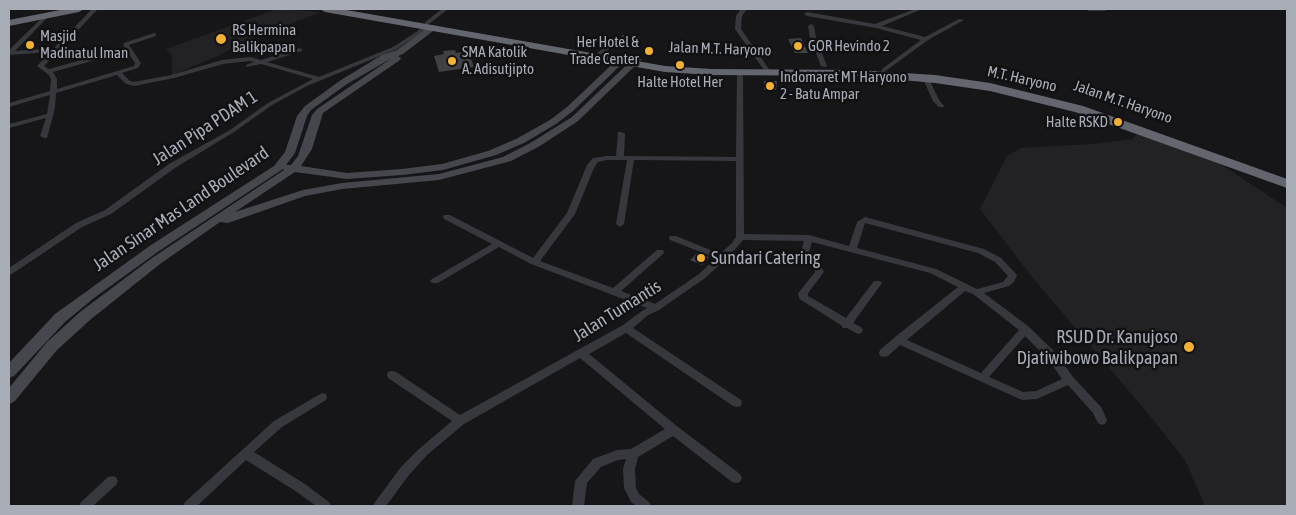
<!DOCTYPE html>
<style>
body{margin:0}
#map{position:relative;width:1296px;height:515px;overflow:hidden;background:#161618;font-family:"Asap Condensed",sans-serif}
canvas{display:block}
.frame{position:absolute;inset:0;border:10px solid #a8adb8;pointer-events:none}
</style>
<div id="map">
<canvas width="1296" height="515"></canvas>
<div class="frame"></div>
</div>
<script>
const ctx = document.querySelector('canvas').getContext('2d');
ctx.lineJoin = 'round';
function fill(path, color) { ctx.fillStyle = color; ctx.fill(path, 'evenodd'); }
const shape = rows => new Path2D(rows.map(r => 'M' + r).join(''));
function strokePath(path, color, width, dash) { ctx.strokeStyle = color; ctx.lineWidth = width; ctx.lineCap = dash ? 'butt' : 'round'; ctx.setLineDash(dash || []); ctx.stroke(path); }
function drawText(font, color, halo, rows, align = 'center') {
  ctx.font = font + ' "Asap Condensed",sans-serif'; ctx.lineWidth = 5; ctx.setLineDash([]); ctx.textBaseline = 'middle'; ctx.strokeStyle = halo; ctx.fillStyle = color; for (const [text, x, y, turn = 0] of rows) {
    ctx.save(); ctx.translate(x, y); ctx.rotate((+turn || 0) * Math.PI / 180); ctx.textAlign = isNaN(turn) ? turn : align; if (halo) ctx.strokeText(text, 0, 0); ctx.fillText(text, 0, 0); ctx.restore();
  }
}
fill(shape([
 [277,9,321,12,236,45,220,55,172,75,172,55,166,49],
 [1138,133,1216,161,1287,208,1287,506,1205,506,1185,460,1150,416,1032,277,980,209,1007,156,1021,148,1093,144,1133,139]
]), '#222225');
fill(shape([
 [801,38,808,53,795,53,788,39],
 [455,50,456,53,468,51,474,67,439,72,434,56,444,54,443,51],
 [764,81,777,81,776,90,764,90],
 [697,253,709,257,702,265,690,260]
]), '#404145');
fill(shape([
 [92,9,98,9,44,66,49,69,125,48,123,44,124,43,154,33,156,34,156,36,129,45,141,63,138,68,122,73,130,81,134,82,171,75,222,60,250,57,261,60,300,48,303,50,302,51,267,62,319,77,393,47,425,26,430,27,397,49,307,86,272,105,234,132,175,168,111,214,82,227,12,274,9,275,9,268,76,223,105,210,169,164,230,130,268,103,313,79,261,64,246,67,246,65,254,62,250,61,223,64,174,78,134,86,126,84,117,75,56,93,55,108,47,138,44,138,40,136,46,118,9,128,9,124,47,114,50,95,9,107,9,103,50,91,51,79,49,75,37,66,50,52,9,55,9,50,46,14,49,16,48,17,15,51,54,48,92,9],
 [127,51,135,63,134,66,57,89,57,79,53,72,127,51],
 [442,9,448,9,429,24,425,24,425,22,442,9],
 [741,9,747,9,742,16,741,29,771,72,770,73,766,73,735,29,736,16,741,9],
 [915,9,922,9,882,26,925,37,959,19,964,20,928,40,884,72,882,71,882,69,921,40,876,28,807,16,804,14,807,12,875,24,915,9],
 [1086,9,1108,9,1105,11,1089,11,1086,9],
 [811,24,814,26,816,38,827,66,826,67,821,66,810,38,808,26,811,24],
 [623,35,638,36,641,38,638,40,624,39,602,54,598,54,598,52,623,35],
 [740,70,743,72,744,234,809,235,849,246,857,222,865,217,984,249,1001,258,1017,275,1014,282,1009,286,984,293,1028,326,1056,353,1073,377,1101,407,1107,420,1106,423,1102,425,1098,423,1093,413,1068,385,1037,399,1022,400,900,345,888,356,884,357,880,356,879,353,880,350,895,337,958,287,930,273,812,242,807,259,820,264,824,272,808,293,808,296,846,318,874,281,880,281,882,283,853,323,861,327,863,330,861,333,858,334,847,328,843,328,841,325,801,300,799,298,798,293,800,291,815,272,814,268,799,262,798,260,804,241,743,240,726,260,724,261,705,278,659,310,648,315,633,328,741,400,742,403,741,406,737,407,733,406,626,333,589,354,678,427,740,474,742,478,740,482,736,483,732,482,673,436,638,457,635,469,636,488,639,494,649,502,651,506,636,506,631,502,624,488,623,469,626,459,618,460,601,467,587,483,584,506,572,506,575,481,593,459,617,450,631,449,665,429,580,358,464,424,427,455,409,475,386,506,373,506,375,502,401,467,419,449,452,421,388,378,387,375,388,372,392,371,396,372,460,415,623,325,642,311,647,308,531,264,499,247,438,283,432,283,430,281,432,279,492,244,444,219,443,217,444,215,450,215,533,258,567,213,587,165,593,158,607,156,616,156,618,132,621,132,625,134,624,156,736,157,737,72,740,70],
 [607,160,627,160,616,224,620,227,624,224,634,160,736,161,736,237,732,243,720,254,676,236,670,236,669,238,670,240,716,258,699,274,655,304,621,291,663,254,664,252,663,250,657,250,613,288,540,261,575,214,594,168,598,162,607,160],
 [865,223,978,253,995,262,1008,276,1003,282,977,289,936,269,857,248,865,223],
 [965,291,973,294,1019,330,981,373,907,340,965,291],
 [1025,336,1048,359,1062,379,1036,391,1023,392,989,377,1025,336],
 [926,77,929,79,939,100,944,106,943,107,939,107,933,101,923,79,926,77],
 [322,393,326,394,327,397,326,400,282,427,254,452,305,484,329,502,331,506,316,506,297,492,246,460,197,506,183,506,185,502,274,421,322,393],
 [112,476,116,477,118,481,116,485,93,506,79,506,81,502,108,477,112,476]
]), '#37383d');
fill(shape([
 [430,26,437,28,403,54,398,56,401,58,400,60,323,113,312,149,301,166,347,173,402,169,442,164,488,151,516,139,550,120,567,107,622,55,629,57,573,111,556,124,524,143,496,155,443,170,402,175,347,179,295,172,235,212,303,190,342,183,439,174,503,157,532,142,572,117,635,57,642,59,578,121,540,146,511,161,439,180,342,189,305,196,228,223,220,222,160,264,90,320,57,350,14,402,9,404,9,388,47,342,80,312,152,258,284,170,283,169,159,251,94,298,65,322,14,376,9,378,9,363,55,314,151,245,274,166,285,152,297,116,305,106,341,80,382,55,397,50,430,26],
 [392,58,317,109,312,115,298,156,291,165,286,165,295,153,307,116,311,110,347,84,392,58]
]), '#45474d');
fill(shape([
 [65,9,84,9,79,12,9,26,9,20,65,9],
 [320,9,341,9,665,66,711,69,858,70,935,75,990,83,1083,106,1287,179,1287,188,1075,112,990,91,935,83,858,76,711,75,665,72,325,12,320,9]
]), '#63666e');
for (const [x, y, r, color] of [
 [221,39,6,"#f2b134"],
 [30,45,5,"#f2b134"],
 [798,46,5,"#f2b134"],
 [649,51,5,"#f2b134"],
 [452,61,5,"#f2b134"],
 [680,65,5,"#f2b134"],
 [770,86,5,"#f2b134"],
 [1118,122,5,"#f2b134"],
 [701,258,5,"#f2b134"],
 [1189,347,6,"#f2b134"]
]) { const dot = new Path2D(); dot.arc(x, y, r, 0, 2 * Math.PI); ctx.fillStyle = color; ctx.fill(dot); strokePath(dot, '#111113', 2); }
drawText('15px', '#a8adb8', '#111113', [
 ["RS Hermina",232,30],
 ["Balikpapan",232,47],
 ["Masjid",40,36],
 ["Madinatul Iman",40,53],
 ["Her Hotel &",639,42,"right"],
 ["Trade Center",639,59,"right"],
 ["GOR Hevindo 2",808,46],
 ["SMA Katolik",462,52],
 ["A. Adisutjipto",462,69],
 ["Indomaret MT Haryono",780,77],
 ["2 - Batu Ampar",780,94],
 ["Halte Hotel Her",680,82,"center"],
 ["Halte RSKD",1108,122,"right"]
], 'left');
drawText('15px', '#a8adb8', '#111113', [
 ["Jalan M.T. Haryono",720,49,2],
 ["M.T. Haryono",1022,79,13],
 ["Jalan M.T. Haryono",1123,102,19]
]);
drawText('18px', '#a8adb8', '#111113', [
 ["Jalan Pipa PDAM 1",205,128,-33],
 ["Jalan Sinar Mas Land Boulevard",181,209,-34],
 ["Jalan Tumantis",617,311,-32]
]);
drawText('18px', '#a8adb8', '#111113', [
 ["Sundari Catering",711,258],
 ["RSUD Dr. Kanujoso",1178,337,"right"],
 ["Djatiwibowo Balikpapan",1178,358,"right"]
], 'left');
</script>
